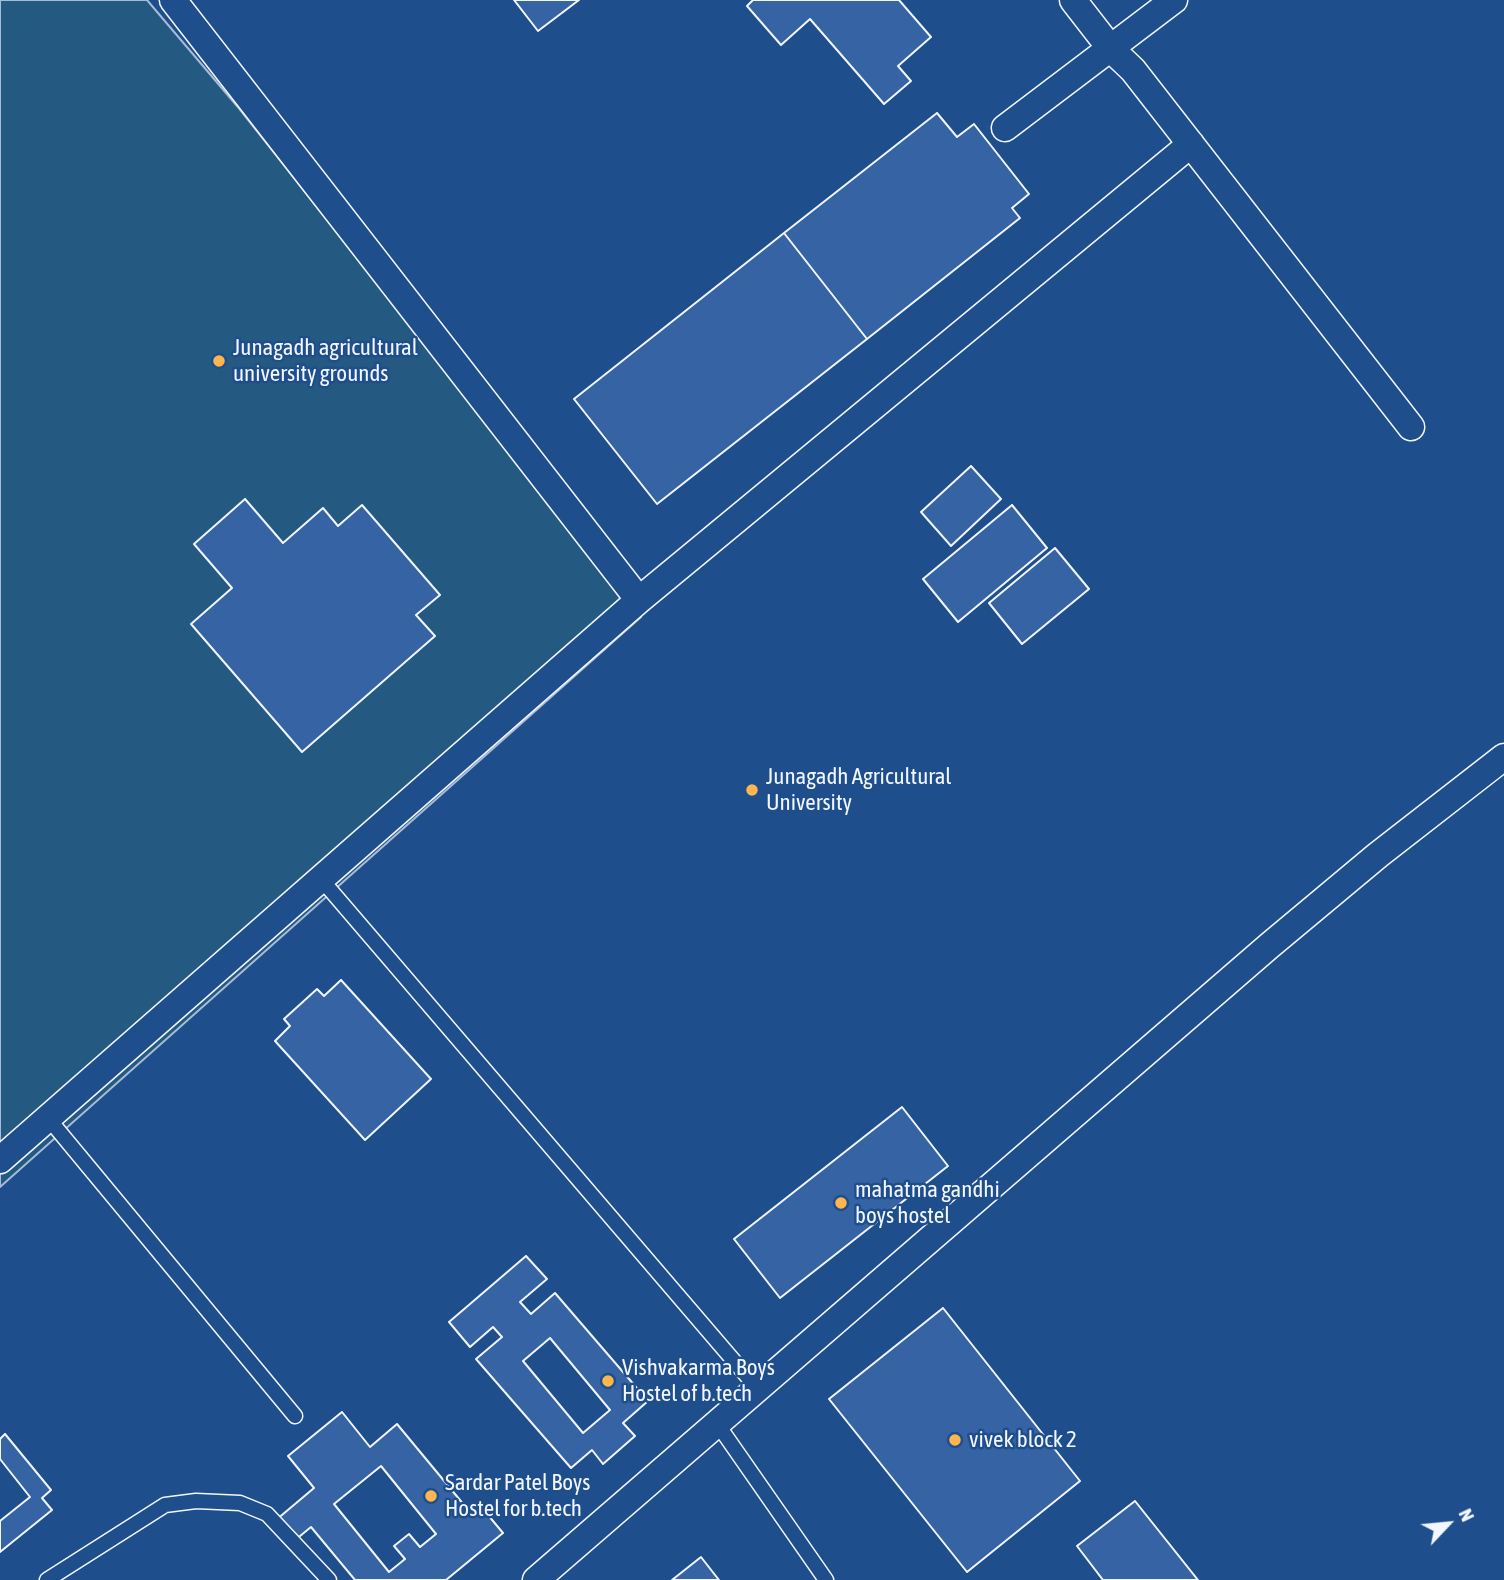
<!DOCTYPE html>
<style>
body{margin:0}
#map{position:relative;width:1504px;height:1580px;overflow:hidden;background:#1f4e8c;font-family:"Asap Condensed",sans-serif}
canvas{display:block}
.north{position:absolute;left:1413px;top:1489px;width:70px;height:70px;-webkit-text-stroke:5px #1f4e8c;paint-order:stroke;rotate:64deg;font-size:19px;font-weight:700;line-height:28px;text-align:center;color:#f2f6ff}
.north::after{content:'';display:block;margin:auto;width:24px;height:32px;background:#f2f6ff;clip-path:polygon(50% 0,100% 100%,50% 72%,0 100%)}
</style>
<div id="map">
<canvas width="1504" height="1580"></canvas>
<div class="north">N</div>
</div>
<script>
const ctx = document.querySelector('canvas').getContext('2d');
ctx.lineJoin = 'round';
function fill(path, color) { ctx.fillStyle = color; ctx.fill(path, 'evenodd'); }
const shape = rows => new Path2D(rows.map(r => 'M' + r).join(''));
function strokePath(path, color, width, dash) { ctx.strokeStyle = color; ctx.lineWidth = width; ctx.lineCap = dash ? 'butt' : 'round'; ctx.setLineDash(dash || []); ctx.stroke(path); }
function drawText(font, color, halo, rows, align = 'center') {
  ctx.font = font + ' "Asap Condensed",sans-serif'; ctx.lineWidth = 5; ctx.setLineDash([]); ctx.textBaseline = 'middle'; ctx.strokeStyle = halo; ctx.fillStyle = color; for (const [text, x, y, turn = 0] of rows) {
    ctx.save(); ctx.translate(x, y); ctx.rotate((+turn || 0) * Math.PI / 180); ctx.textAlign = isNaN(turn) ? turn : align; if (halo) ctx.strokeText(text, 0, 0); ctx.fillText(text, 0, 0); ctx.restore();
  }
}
const green = shape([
 [0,0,147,0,237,106,641,617,0,1187,0,0]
]);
fill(green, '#245a82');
strokePath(green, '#a8bbd7', 2);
const building = shape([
 [514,0,579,0,538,31,514,0],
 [753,0,899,0,931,37,898,66,911,81,884,104,810,19,781,45,747,6,753,0],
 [937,113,957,137,974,124,1029,194,1012,208,1020,218,867,339,784,233,937,113],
 [784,233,867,339,657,504,574,399,784,233],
 [971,466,1001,499,951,546,921,512,971,466],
 [245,499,283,543,323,508,338,526,362,505,440,595,416,615,435,636,302,752,191,624,232,588,194,544,245,499],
 [1012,505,1047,548,958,622,923,579,1012,505],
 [1055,548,1089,589,1022,644,989,603,1055,548],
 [341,980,431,1079,365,1140,275,1041,290,1026,284,1019,317,989,324,996,341,980],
 [902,1107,948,1166,780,1298,734,1239,902,1107],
 [526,1256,547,1279,520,1302,531,1314,555,1293,648,1401,623,1423,635,1436,603,1464,592,1450,571,1468,476,1359,502,1337,493,1327,470,1347,449,1322,526,1256],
 [550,1338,610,1410,583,1433,523,1361,550,1338],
 [943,1308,1080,1481,967,1572,829,1399,943,1308],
 [342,1412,370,1447,397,1424,474,1517,483,1509,503,1533,446,1580,355,1580,311,1527,294,1541,276,1520,314,1488,288,1456,342,1412],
 [381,1466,436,1534,420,1547,409,1534,394,1546,405,1559,389,1572,334,1504,381,1466],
 [5,1434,51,1490,42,1498,52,1510,0,1552,0,1521,30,1497,0,1459,0,1439,5,1434],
 [1135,1501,1198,1580,1103,1580,1077,1546,1135,1501],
 [701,1557,719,1580,672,1580,701,1557]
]);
fill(building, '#3563a3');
strokePath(building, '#f2f6ff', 2);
const service = shape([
 [321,879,758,1389],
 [48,1118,295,1416],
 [716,1422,826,1580],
 [47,1580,165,1505,196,1501,240,1503,267,1514,329,1580]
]);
const minor = shape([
 [173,0,639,600],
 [1073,0,1111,49,1133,70,1411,427],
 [1005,128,1174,0],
 [0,1160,639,600,1191,144],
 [536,1580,1269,946,1378,855,1504,757]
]);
strokePath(service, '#f2f6ff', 17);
strokePath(minor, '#f2f6ff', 29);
strokePath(service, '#1f4e8c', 14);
strokePath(minor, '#1f4e8c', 26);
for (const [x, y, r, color] of [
 [219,361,7,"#ffb74d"],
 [752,790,7,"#ffb74d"],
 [841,1203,7,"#ffb74d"],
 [608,1381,7,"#ffb74d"],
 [955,1440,7,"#ffb74d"],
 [431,1496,7,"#ffb74d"]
]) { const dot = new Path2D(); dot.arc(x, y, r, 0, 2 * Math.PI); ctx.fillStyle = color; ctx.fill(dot); strokePath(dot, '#1f4e8c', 2.5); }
drawText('23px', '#f2f6ff', '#1f4e8c', [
 ["Junagadh agricultural",233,348],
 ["university grounds",233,374],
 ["Junagadh Agricultural",766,777],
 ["University",766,803],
 ["mahatma gandhi",855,1190],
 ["boys hostel",855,1216],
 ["Vishvakarma Boys",622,1368],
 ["Hostel of b.tech",622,1394],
 ["vivek block 2",969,1440],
 ["Sardar Patel Boys",445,1483],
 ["Hostel for b.tech",445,1509]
], 'left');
</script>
